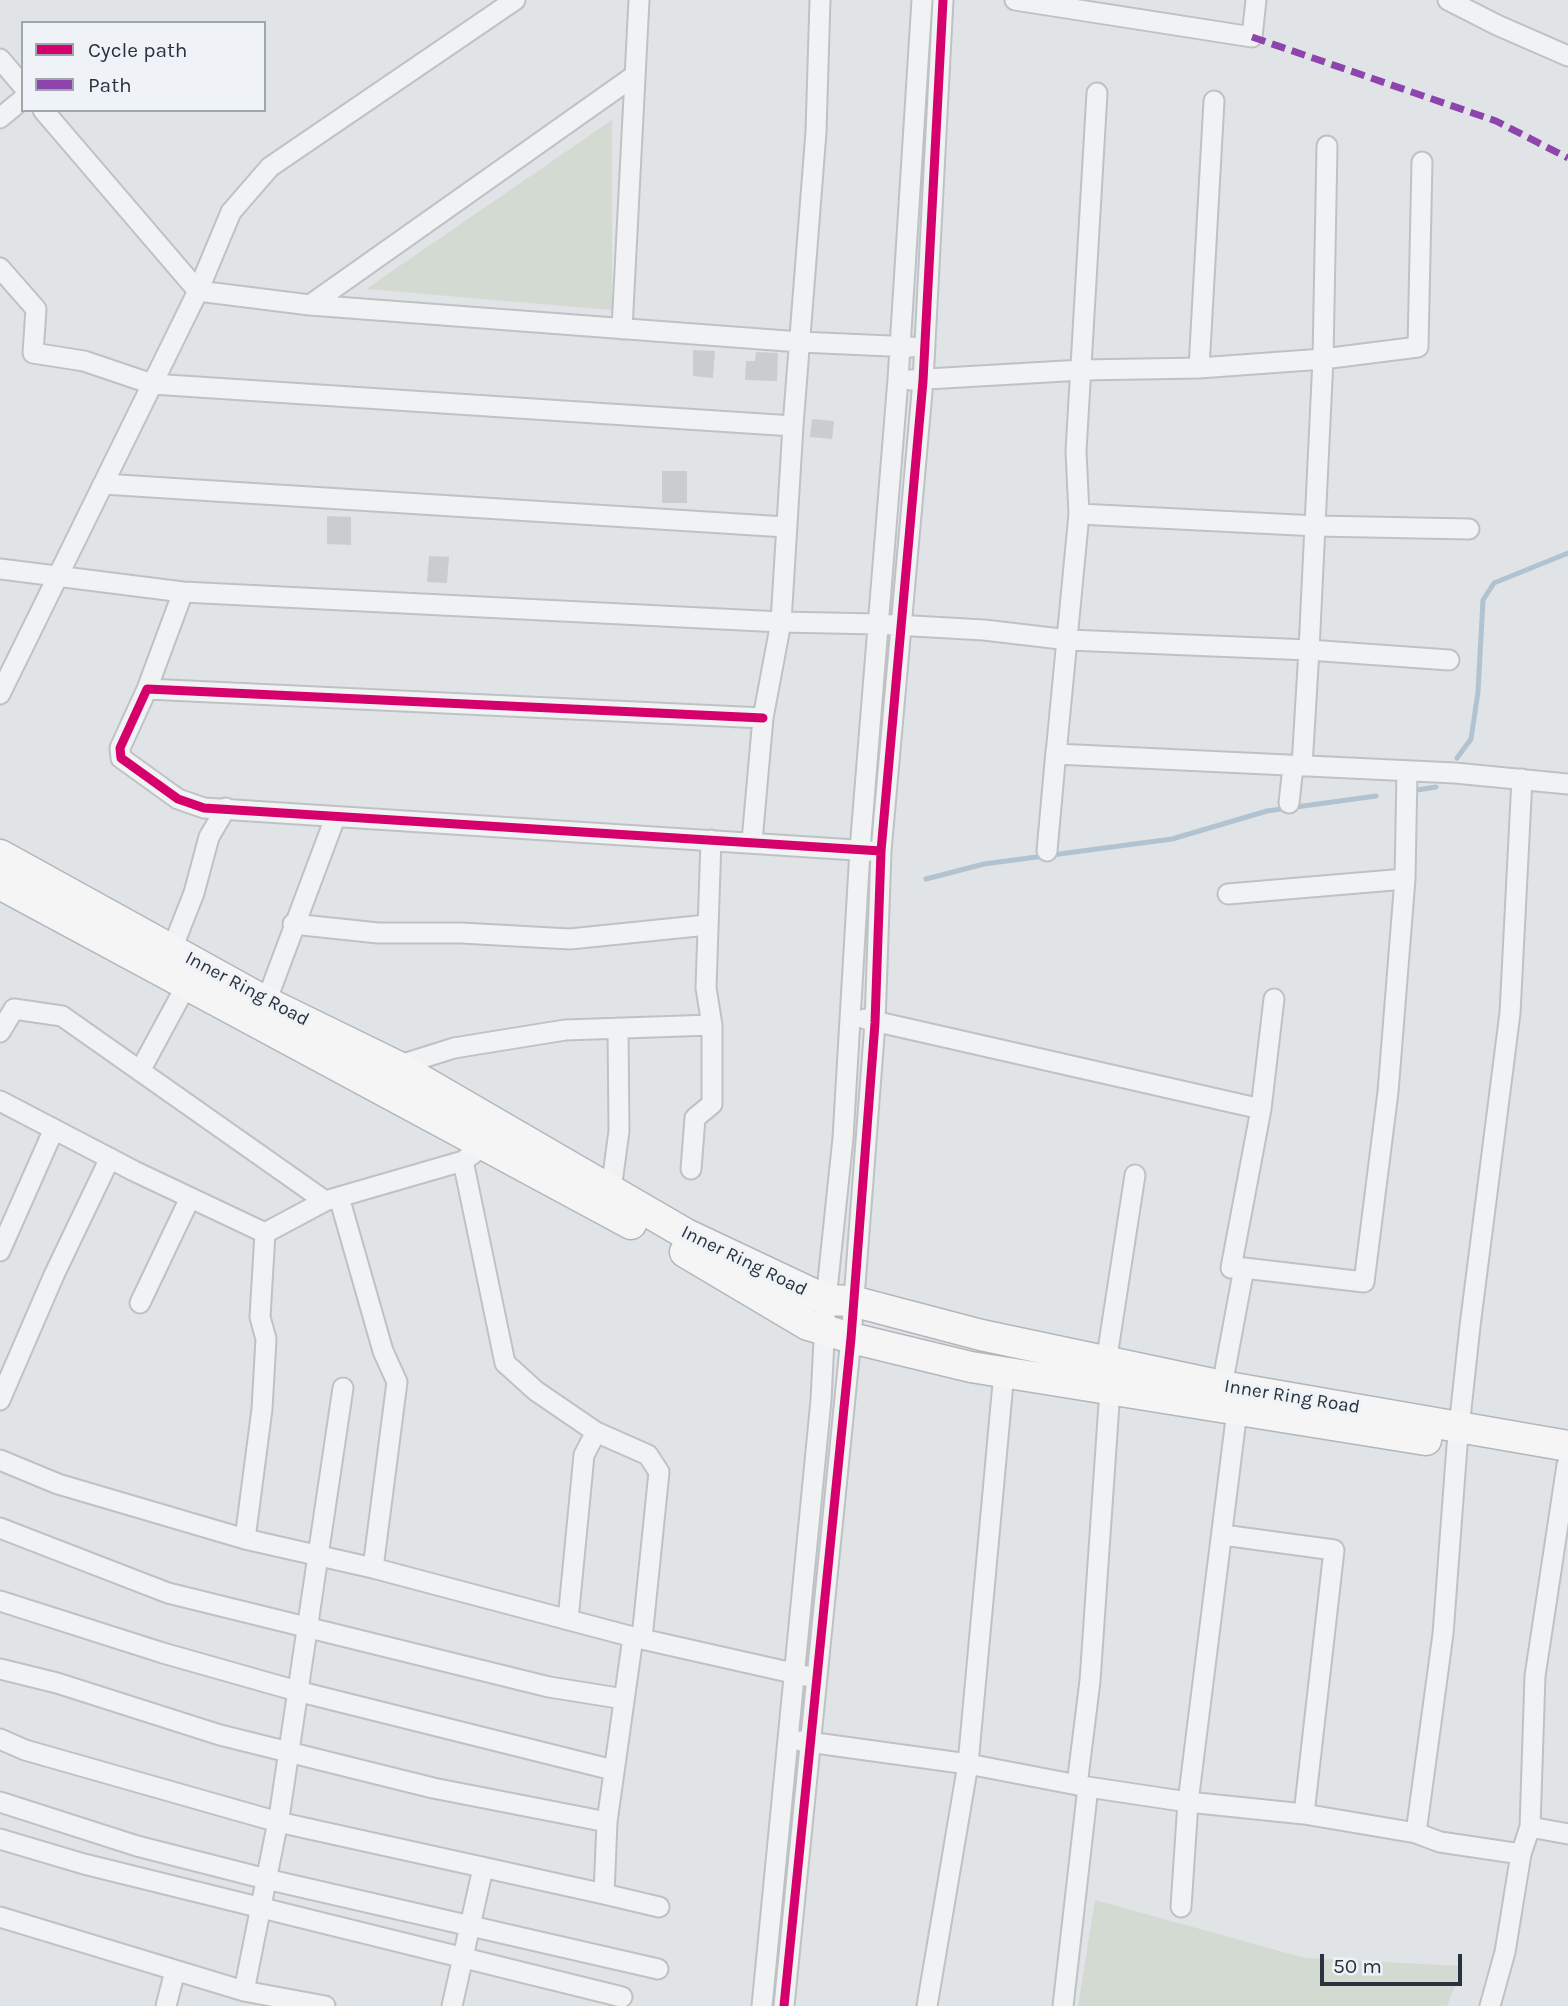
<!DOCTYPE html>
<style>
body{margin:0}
#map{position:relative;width:1568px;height:2006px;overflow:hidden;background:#e1e4e6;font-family:Karla,sans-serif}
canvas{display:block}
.legend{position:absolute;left:21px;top:21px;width:245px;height:91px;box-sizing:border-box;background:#eff2f6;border:2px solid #a0a6ad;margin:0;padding:9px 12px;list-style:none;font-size:21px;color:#29333f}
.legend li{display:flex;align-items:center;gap:14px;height:35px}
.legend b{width:35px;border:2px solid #a0a6ad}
.scale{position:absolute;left:1320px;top:1954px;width:142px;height:32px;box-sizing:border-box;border:4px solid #29333f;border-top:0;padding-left:9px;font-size:21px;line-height:24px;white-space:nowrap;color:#29333f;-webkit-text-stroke:5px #eff2f6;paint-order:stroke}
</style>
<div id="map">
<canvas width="1568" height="2006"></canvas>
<ul class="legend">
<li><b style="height:9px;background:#d6006c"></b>Cycle path</li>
<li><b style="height:9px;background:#8e44ad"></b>Path</li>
</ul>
<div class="scale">50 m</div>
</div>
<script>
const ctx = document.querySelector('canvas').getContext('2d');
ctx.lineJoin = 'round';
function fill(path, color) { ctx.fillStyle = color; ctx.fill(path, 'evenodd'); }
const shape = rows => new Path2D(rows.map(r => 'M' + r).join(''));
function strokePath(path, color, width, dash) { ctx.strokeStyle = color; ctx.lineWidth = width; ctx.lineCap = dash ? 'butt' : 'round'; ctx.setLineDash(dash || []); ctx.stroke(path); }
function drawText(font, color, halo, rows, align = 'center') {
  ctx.font = font + ' Karla,sans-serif'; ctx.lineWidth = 6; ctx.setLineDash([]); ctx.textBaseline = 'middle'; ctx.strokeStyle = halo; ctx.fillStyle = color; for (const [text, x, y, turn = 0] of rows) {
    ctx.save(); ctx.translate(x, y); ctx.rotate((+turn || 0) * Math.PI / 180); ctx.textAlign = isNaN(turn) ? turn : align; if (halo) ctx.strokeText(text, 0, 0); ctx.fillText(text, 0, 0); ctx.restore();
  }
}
fill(shape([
 [612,120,612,310,366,289],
 [1095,1900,1305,1958,1463,1966,1447,2006,1078,2006]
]), '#d3dad2');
strokePath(shape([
 [1457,758,1471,739,1478,692,1483,600,1494,583,1568,553],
 [1411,791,1436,787],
 [926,879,984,864,1172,839,1267,811,1376,796]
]), '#b1c3d0', 5);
fill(shape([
 [693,350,715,351,713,378,693,376],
 [756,352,778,353,777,381,745,380,746,361,755,361],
 [812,419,834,421,832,439,810,437],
 [662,471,687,471,687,503,662,503],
 [327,516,351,517,351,545,327,544],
 [429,556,449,557,447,583,427,582]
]), '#caccce');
const minor = shape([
 [1015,0,1252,37,1256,0],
 [1448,0,1497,25,1568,56],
 [0,59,23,86],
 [1097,93,1076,451,1079,514,1056,754,1455,773,1568,784],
 [43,110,198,291,310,305,800,342,912,347],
 [0,118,23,99],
 [1327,146,1323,359,1418,347,1422,162],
 [0,268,36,309,33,353,84,361,152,384,793,426],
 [310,305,634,76],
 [622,329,639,0],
 [1199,368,1214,101],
 [910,380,1082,370,1199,368,1323,359,1309,650,1449,660],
 [103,484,786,527],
 [1079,514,1317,526,1469,529],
 [0,569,183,592,781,622,878,624,984,630,1069,640,1309,650,1302,766],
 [147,689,183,592],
 [0,694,198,291,231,212,270,167,515,0],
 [763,718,147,689,120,748,121,758,178,799,204,808,871,851],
 [1289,803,1293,766],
 [752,841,763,718,781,622,793,426,816,132,820,0],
 [1047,851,1056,751],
 [1228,894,1405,879],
 [293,924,378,933,461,933,570,939,707,925],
 [172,949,194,893,209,837,226,808],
 [266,1002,335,818],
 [865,1019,1261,1109,1274,999],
 [0,1032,14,1009,62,1016,325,1201],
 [397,1066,454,1048,565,1030,712,1025,706,988,711,840],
 [140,1071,187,984],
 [0,1101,134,1171,265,1233,325,1201,463,1161,474,1153],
 [463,1161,505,1363,536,1391,596,1432,648,1455,659,1472,642,1638],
 [691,1169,695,1118,712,1104,712,1025],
 [611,1190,619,1131,618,1028],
 [339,1197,383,1351,397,1382,373,1568],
 [0,1251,54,1129],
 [1244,1268,1231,1268,1261,1109],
 [140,1303,190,1198],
 [1106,1363,1135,1175],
 [1222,1386,1244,1268,1364,1282,1388,1092,1405,879,1407,771],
 [0,1400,54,1275,110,1158],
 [0,1460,58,1484,245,1539,373,1568,633,1637,806,1676],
 [0,1528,168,1593,549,1687,624,1699],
 [1223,1535,1334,1550,1304,1814],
 [245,1539,262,1409,266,1339,260,1317,265,1233],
 [0,1601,163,1653,297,1691,613,1770],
 [568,1620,584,1455,596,1432],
 [0,1669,57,1683,220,1735,433,1788,607,1822],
 [0,1739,25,1750,278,1822,604,1894,607,1822,633,1637],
 [801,1741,968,1764,1088,1787,1188,1802,1304,1814,1416,1833,1440,1842,1521,1854,1530,1827,1568,1834],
 [1077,1785,1090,1681,1110,1389],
 [0,1802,137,1846,266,1879,658,1969],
 [1530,1827,1535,1676,1567,1465],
 [1416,1833,1443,1634,1457,1446,1470,1326,1510,1013,1522,779],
 [0,1839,84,1864,622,1997],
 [604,1894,659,1907],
 [1181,1907,1188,1802,1237,1411],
 [0,1917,244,1991,325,2006],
 [244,1991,280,1811,343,1388],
 [166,2006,175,1971],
 [452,2006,483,1868],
 [762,2006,821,1400,826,1300,843,1138,860,850,898,379,922,0],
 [784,2006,851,1338,875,1023,881,851,923,381,943,0],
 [927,2006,968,1764,1004,1372],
 [1063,2006,1088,1787],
 [1490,2006,1505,1952,1521,1854]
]);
const highway = shape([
 [0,855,266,1002,397,1066,686,1234,826,1300,852,1301,981,1335,1222,1386,1568,1446],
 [0,884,631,1224],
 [685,1252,808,1325,851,1338,971,1367,1426,1440]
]);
strokePath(minor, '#bfc2c4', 23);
strokePath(highway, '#b3b7bb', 33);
strokePath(minor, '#f0f2f3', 19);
strokePath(highway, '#f5f5f6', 30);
strokePath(shape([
 [1252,37,1496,121,1568,158]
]), '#8e44ad', 7, [14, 7]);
strokePath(shape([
 [763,718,147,689,120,748,121,758,178,799,204,808,881,851],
 [784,2006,851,1338,875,1023,881,851,923,381,943,0]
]), '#d6006c', 9);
drawText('19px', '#29333f', '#eff2f6', [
 ["Inner Ring Road",247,989,28],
 ["Inner Ring Road",744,1261,26],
 ["Inner Ring Road",1292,1397,9]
]);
</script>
